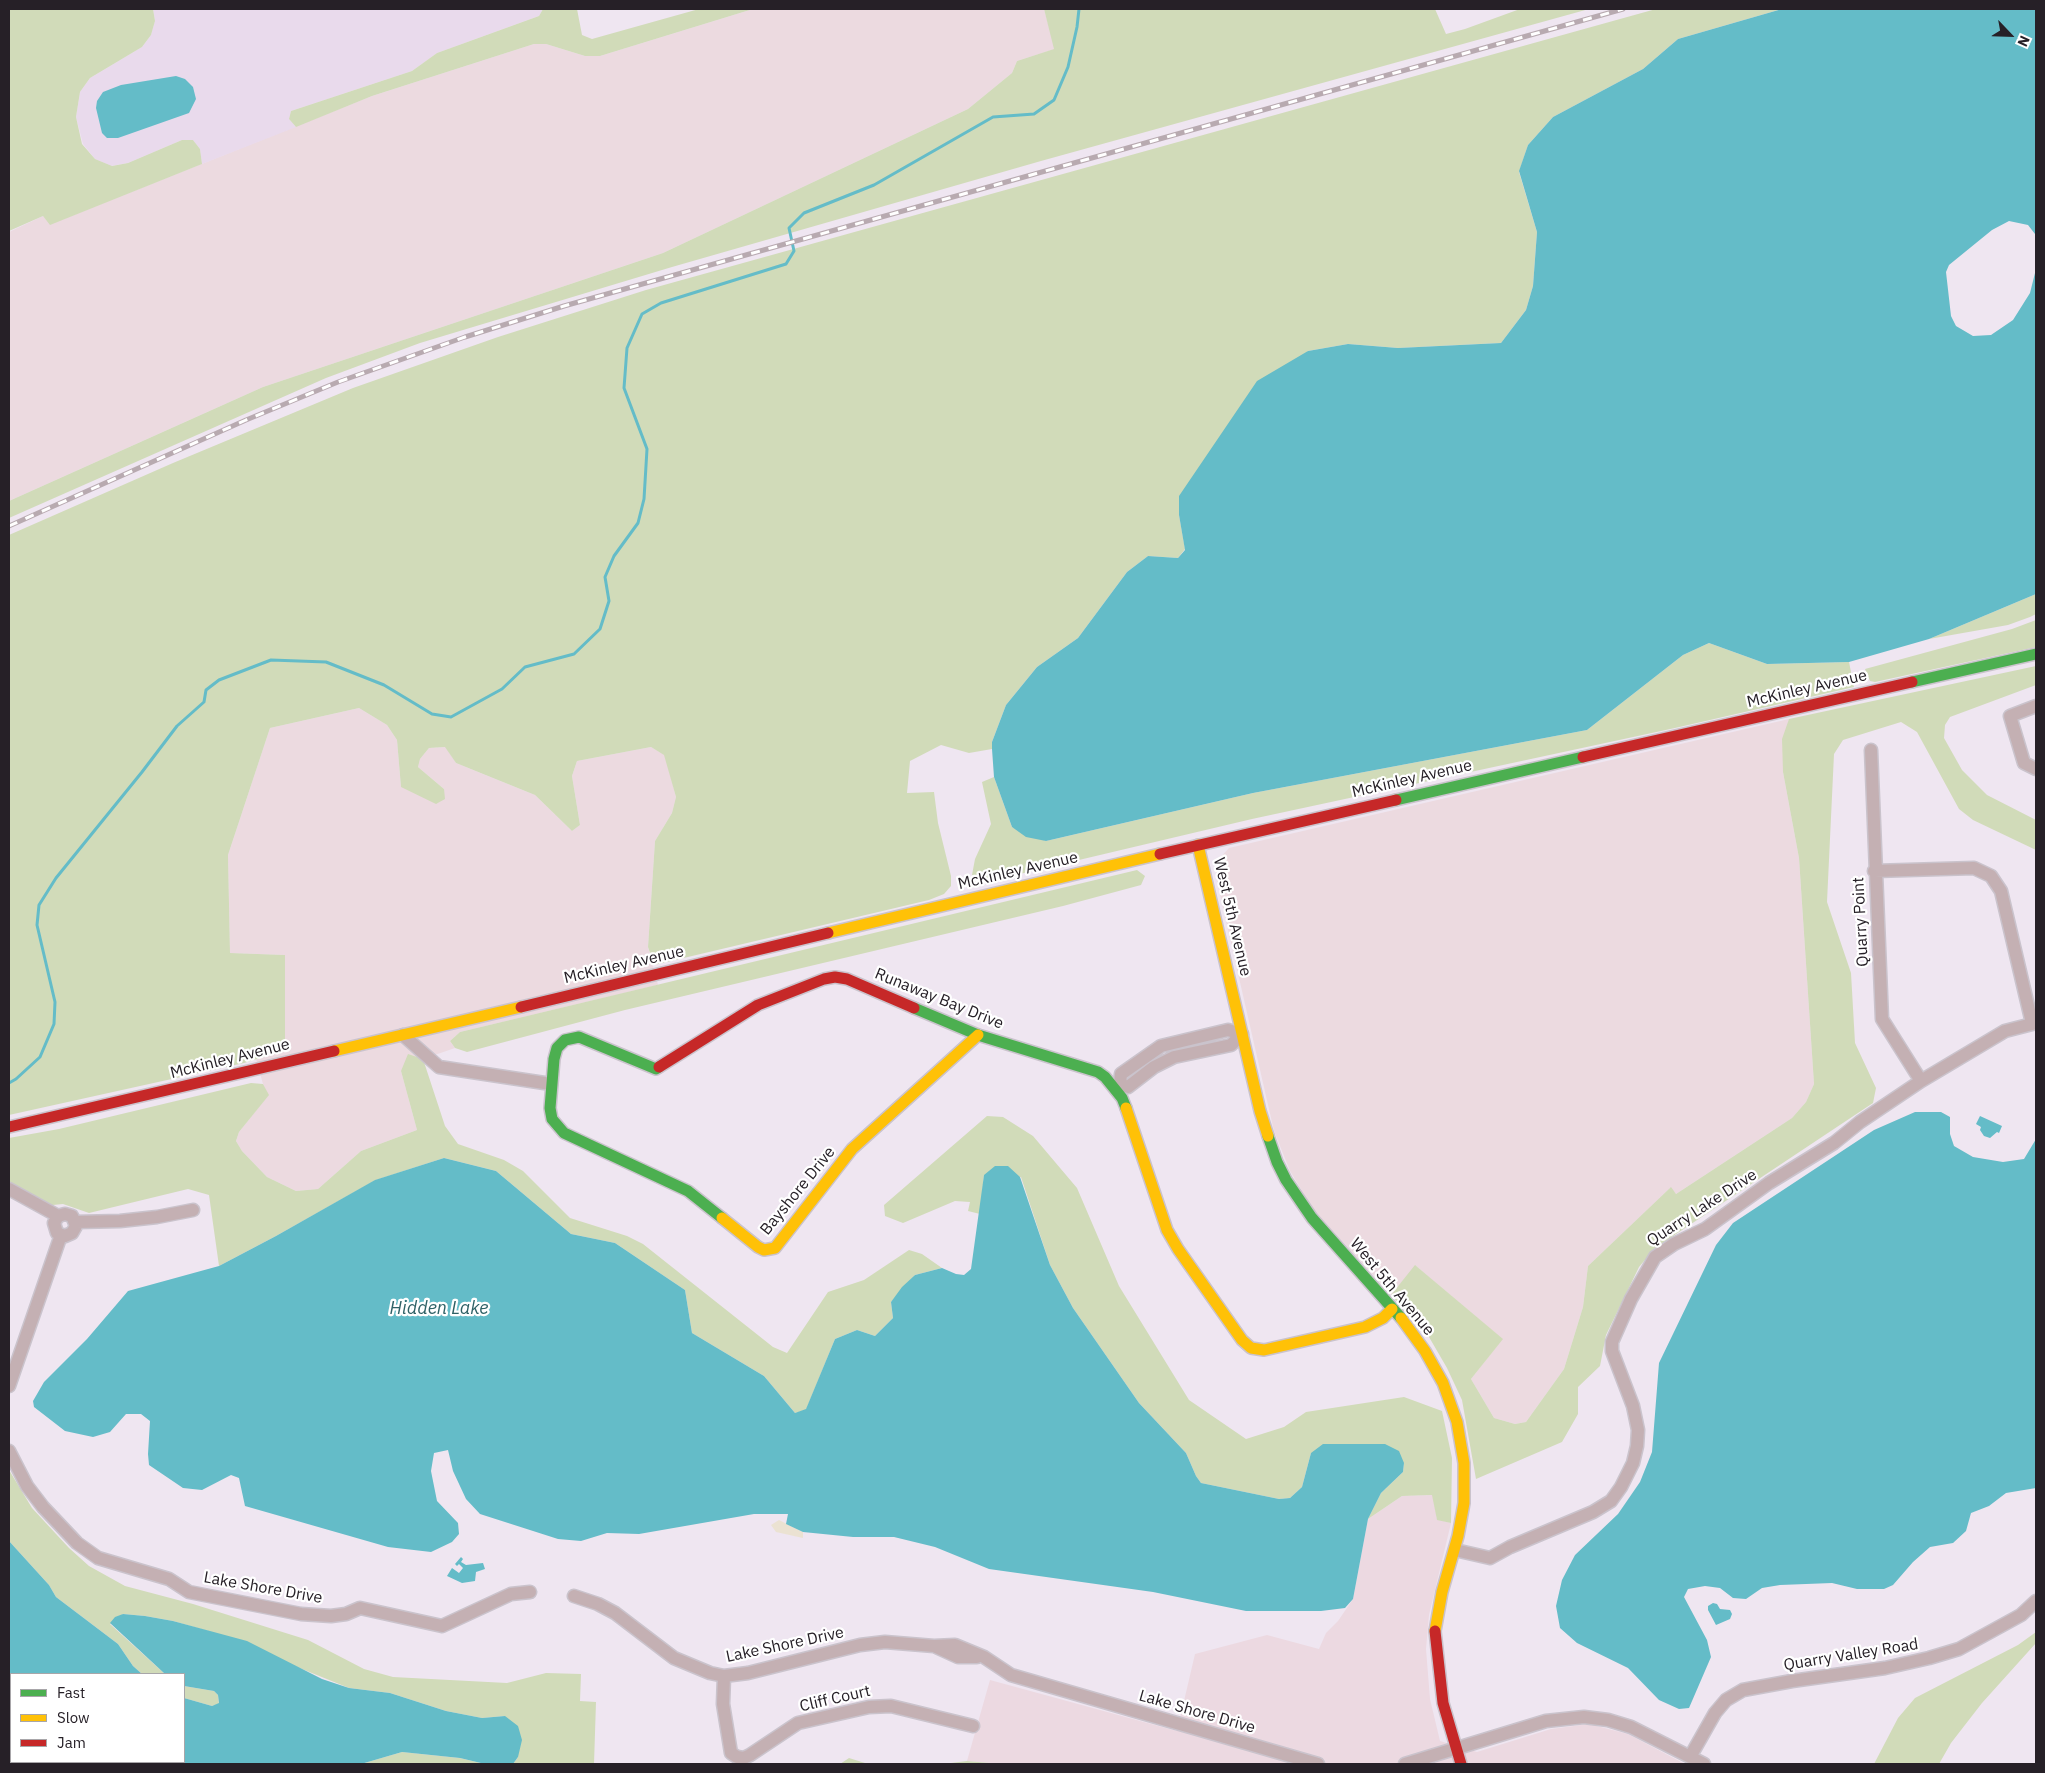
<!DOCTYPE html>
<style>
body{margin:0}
#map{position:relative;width:2045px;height:1773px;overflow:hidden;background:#efe6f1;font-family:"IBM Plex Sans",sans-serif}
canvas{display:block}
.frame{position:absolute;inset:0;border:10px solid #262027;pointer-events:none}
.legend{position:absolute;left:10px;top:1673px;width:175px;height:90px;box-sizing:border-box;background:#fff;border:1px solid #a8a6a9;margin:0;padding:6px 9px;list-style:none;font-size:15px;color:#262027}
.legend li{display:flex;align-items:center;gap:10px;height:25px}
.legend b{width:25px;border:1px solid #a8a6a9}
.north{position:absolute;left:1985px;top:10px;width:50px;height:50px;-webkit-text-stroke:4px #fff;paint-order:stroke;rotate:114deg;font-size:14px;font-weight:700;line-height:20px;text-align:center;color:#262027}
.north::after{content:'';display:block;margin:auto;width:18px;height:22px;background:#262027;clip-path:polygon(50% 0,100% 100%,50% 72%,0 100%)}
</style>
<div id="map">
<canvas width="2045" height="1773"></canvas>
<div class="frame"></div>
<ul class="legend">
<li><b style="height:6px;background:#4caf50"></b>Fast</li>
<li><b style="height:6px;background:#ffc107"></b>Slow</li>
<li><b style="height:6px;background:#c62828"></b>Jam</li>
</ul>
<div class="north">N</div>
</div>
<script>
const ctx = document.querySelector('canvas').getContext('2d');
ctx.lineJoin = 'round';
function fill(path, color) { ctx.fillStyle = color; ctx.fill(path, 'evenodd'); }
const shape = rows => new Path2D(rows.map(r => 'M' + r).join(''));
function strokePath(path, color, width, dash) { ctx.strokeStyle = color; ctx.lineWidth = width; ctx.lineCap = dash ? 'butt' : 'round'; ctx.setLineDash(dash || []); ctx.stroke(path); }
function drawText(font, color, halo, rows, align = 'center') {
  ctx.font = font + ' "IBM Plex Sans",sans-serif'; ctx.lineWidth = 4.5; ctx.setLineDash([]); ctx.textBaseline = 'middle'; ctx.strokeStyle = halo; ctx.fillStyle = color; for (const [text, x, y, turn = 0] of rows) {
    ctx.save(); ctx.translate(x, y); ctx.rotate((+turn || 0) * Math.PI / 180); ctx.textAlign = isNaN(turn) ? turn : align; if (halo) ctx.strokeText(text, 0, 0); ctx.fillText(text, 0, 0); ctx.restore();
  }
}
fill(shape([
 [1433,1495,1437,1519,1451,1523,1429,1615,1426,1649,1430,1699,1440,1741,1477,1752,1551,1729,1589,1724,1628,1734,1685,1764,1001,1764,967,1761,990,1680,1177,1731,1195,1654,1267,1635,1319,1649,1326,1633,1338,1621,1353,1599,1368,1519,1402,1496]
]), '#ecd9e1');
fill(shape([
 [753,9,1044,9,1055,49,1017,61,1012,73,968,109,663,253,263,387,9,501,9,232,43,216,51,224,372,96,534,44,546,44,585,56,600,56],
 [359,708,387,725,397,740,401,787,444,789,418,767,420,759,429,748,446,747,456,763,535,795,572,831,580,825,572,776,577,761,651,747,665,755,676,797,672,813,655,841,648,947,658,985,460,1032,450,1041,455,1048,423,1059,401,1071,417,1130,361,1151,318,1189,296,1191,267,1177,242,1151,236,1141,239,1132,268,1095,263,1084,256,1059,285,1050,285,955,230,953,228,855,270,728],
 [1789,719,1783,772,1799,858,1814,1084,1806,1102,1792,1118,1676,1194,1670,1188,1588,1266,1583,1307,1564,1369,1526,1422,1515,1424,1494,1418,1471,1379,1502,1339,1416,1266,1391,1295,1313,1209,1290,1171,1274,1131,1216,877,1218,860,1229,848]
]), '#ecdae0');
fill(shape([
 [153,9,543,9,539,16,437,53,412,71,291,111,289,119,296,127,202,164,200,149,193,140,182,140,128,163,111,166,95,159,83,144,76,117,80,92,90,78,142,47,151,35,155,21]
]), '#e9daec');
fill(shape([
 [9,9,153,9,155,21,151,35,142,47,90,78,80,92,76,117,82,144,95,159,112,166,128,163,182,140,193,140,200,149,202,164,50,225,43,216,9,231],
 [543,9,577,9,582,35,592,39,699,9,753,9,600,56,585,56,546,44,534,44,372,96,296,127,289,119,291,111,412,71,437,53,539,16],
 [1044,9,1435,9,1446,34,1465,29,1520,9,1589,9,1041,161,672,267,420,343,326,378,9,518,9,501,263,387,663,253,968,109,1012,73,1017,61,1054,49],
 [1656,9,1782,9,1678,39,1643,69,1553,117,1528,145,1519,172,1537,232,1533,286,1526,310,1501,343,1398,348,1348,344,1308,351,1179,515,1185,549,1178,558,1148,556,1127,572,1078,638,1037,667,1006,705,992,742,992,749,969,753,941,745,910,761,907,793,934,792,938,823,951,876,951,886,944,894,929,900,654,965,648,947,655,841,672,813,676,797,664,755,651,747,577,761,572,776,580,825,572,831,535,795,456,763,445,747,429,748,420,759,418,767,444,789,445,799,436,804,401,787,397,740,387,725,359,708,270,728,228,855,230,953,285,955,285,1050,244,1063,9,1115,9,535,173,463,353,388,498,337,646,290],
 [2036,594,2036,614,2030,617,2008,625,1929,639],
 [2036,620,2036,647,1875,682,1870,681,1865,669,2012,629],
 [1709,643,1767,664,1849,662,1854,687,1675,728,1252,819,986,882,972,875,975,859,991,824,982,782,994,777,1012,827,1046,841,1253,793,1587,730,1683,655],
 [2036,666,2036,685,1950,717,1945,725,1944,738,1962,770,1987,795,2036,820,2036,850,1973,820,1959,809,1917,732,1901,722,1843,740,1834,754,1827,902,1851,973,1855,1043,1876,1088,1873,1103,1655,1248,1639,1267,1606,1335,1600,1366,1578,1387,1578,1414,1562,1442,1476,1479,1462,1400,1447,1368,1429,1337,1391,1295,1415,1265,1503,1339,1471,1379,1494,1418,1515,1424,1526,1422,1564,1369,1583,1307,1588,1266,1671,1187,1676,1194,1792,1118,1806,1102,1814,1084,1799,858,1783,772,1782,739,1789,719],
 [1137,870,1145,876,1141,885,1063,906,625,1010,467,1052,455,1048,450,1041,460,1032],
 [408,1054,423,1059,445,1126,458,1144,504,1160,523,1171,570,1218,627,1236,643,1244,773,1347,787,1353,828,1292,864,1280,909,1250,922,1254,942,1268,915,1275,891,1302,893,1318,875,1336,857,1330,835,1339,806,1410,795,1413,764,1376,692,1333,685,1290,615,1243,571,1234,496,1171,444,1158,376,1180,276,1236,219,1266,209,1195,188,1189,89,1213,63,1204,43,1206,9,1185,9,1138,59,1129,251,1083,263,1084,269,1095,239,1132,236,1141,242,1151,267,1177,296,1191,318,1189,361,1151,417,1130,401,1071],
 [987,1116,1003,1117,1033,1136,1077,1188,1119,1286,1189,1400,1246,1439,1284,1427,1306,1412,1404,1397,1442,1411,1452,1458,1451,1523,1437,1520,1432,1495,1402,1496,1368,1519,1381,1493,1403,1472,1404,1463,1311,1453,1302,1487,1290,1498,1279,1499,1201,1483,1196,1476,1186,1453,1139,1403,1073,1308,1050,1265,1021,1177,984,1175,980,1214,968,1211,970,1202,955,1201,903,1223,885,1216,884,1205],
 [9,1470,32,1508,69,1548,89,1566,125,1586,193,1604,308,1640,364,1669,393,1677,507,1683,546,1673,581,1674,580,1701,596,1702,594,1764,513,1764,518,1757,505,1716,482,1718,446,1711,390,1693,349,1688,208,1631,173,1621,145,1616,123,1614,110,1624,165,1674,142,1674,133,1666,118,1644,56,1597,49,1585,9,1541],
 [2036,1632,2036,1643,1982,1703,1951,1743,1939,1764,1874,1764,1898,1718,1915,1698,2018,1645],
 [184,1686,214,1691,218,1695,219,1704,212,1706,184,1698],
 [402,1752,460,1758,485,1764,361,1764],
 [849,1758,865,1763,869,1764,840,1764],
 [967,1761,1001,1764,943,1764]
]), '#d1dbb9');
fill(shape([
 [779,1520,803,1532,803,1538,776,1532,771,1525]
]), '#ebe2d2');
fill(shape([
 [1782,9,2036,9,2036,239,2035,234,2028,225,2009,221,1992,230,1949,265,1946,272,1951,316,1956,326,1973,336,1991,335,2013,320,2030,293,2036,269,2036,594,1929,639,1849,662,1767,664,1709,643,1683,655,1587,730,1253,793,1046,841,1026,837,1012,827,994,777,992,749,992,742,1006,705,1037,667,1078,638,1127,572,1148,556,1178,558,1185,550,1179,515,1179,496,1257,381,1308,351,1348,344,1398,348,1501,343,1526,310,1533,286,1537,232,1519,171,1528,145,1553,117,1643,69,1678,39],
 [176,76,185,79,193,87,196,99,189,113,118,138,107,138,102,133,96,108,97,101,103,92,121,85],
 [1915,1112,1941,1112,1950,1117,1950,1134,1954,1146,1973,1157,2003,1162,2024,1159,2036,1139,2036,1488,2006,1493,1989,1506,1971,1513,1966,1531,1953,1543,1930,1547,1913,1562,1893,1585,1884,1589,1857,1589,1832,1583,1780,1585,1762,1588,1746,1599,1733,1598,1720,1588,1705,1586,1688,1589,1684,1597,1707,1640,1711,1657,1689,1708,1679,1709,1659,1700,1628,1668,1577,1643,1560,1628,1556,1606,1562,1580,1575,1555,1618,1514,1640,1482,1652,1452,1659,1363,1716,1245,1733,1223,1874,1130],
 [1980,1116,2002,1126,1999,1133,1997,1132,1990,1138,1984,1136,1980,1130,1981,1127,1976,1124],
 [444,1158,496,1171,571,1234,615,1243,685,1290,692,1333,764,1376,795,1413,806,1409,835,1339,857,1330,875,1336,893,1318,891,1302,902,1287,915,1275,942,1268,956,1274,964,1275,971,1269,984,1175,995,1166,1008,1166,1020,1177,1050,1265,1073,1308,1139,1403,1186,1453,1196,1476,1201,1483,1279,1499,1290,1498,1302,1487,1311,1453,1323,1444,1385,1444,1399,1451,1404,1463,1403,1472,1381,1493,1368,1519,1353,1599,1345,1608,1321,1611,1246,1611,1153,1592,989,1569,935,1547,894,1537,853,1537,803,1532,786,1524,788,1514,754,1514,639,1534,607,1533,581,1541,558,1539,480,1514,466,1499,453,1471,448,1450,434,1453,431,1471,437,1501,458,1523,459,1534,452,1542,431,1552,388,1547,245,1506,239,1478,231,1475,202,1490,183,1488,149,1465,148,1454,150,1421,141,1414,126,1414,110,1432,93,1437,65,1431,34,1407,33,1401,44,1382,87,1339,128,1291,219,1266,276,1236,375,1180],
 [9,1541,49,1585,56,1597,118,1644,133,1666,142,1674,11,1674,11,1762,184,1762,184,1698,212,1706,219,1703,218,1695,214,1691,184,1686,184,1674,165,1674,110,1623,115,1617,123,1614,145,1616,173,1621,247,1641,322,1679,349,1688,390,1693,446,1711,482,1718,505,1716,518,1726,522,1740,518,1757,513,1764,485,1764,460,1758,402,1752,361,1764,9,1764],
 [461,1557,463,1559,461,1562,466,1565,483,1563,485,1569,476,1572,475,1581,462,1583,447,1576,452,1568,459,1573,463,1568,459,1564,457,1566,455,1564],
 [1713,1603,1717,1604,1720,1609,1730,1610,1732,1614,1730,1619,1716,1625,1708,1610,1708,1606]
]), '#64bcc8');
strokePath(shape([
 [9,1083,16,1079,40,1057,54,1024,55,1002,37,925,39,905,56,878,142,772,177,726,204,702,206,690,219,680,271,660,326,662,384,685,432,714,451,717,502,689,525,667,574,654,600,629,609,601,605,577,614,556,638,523,644,499,647,449,624,388,627,348,642,314,661,303,786,264,794,251,789,228,804,213,874,185,993,117,1034,114,1054,100,1068,67,1077,27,1079,9]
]), '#64bcc8', 3);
const street = shape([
 [2036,706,2010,716,2024,763,2036,769],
 [1871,750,1882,1019,1921,1081],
 [1874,871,1974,868,1991,876,2001,891,2032,1023],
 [403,1035,439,1067,551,1084],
 [1120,1084,1128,1087,1154,1067,1174,1057,1231,1045,1242,1034],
 [1115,1088,1120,1084,1121,1074,1161,1046,1228,1030,1242,1034],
 [9,1189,58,1216,65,1214,72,1216,76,1226,72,1233,65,1236,57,1233,54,1223,58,1216],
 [76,1222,120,1221,157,1217,193,1210],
 [9,1386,61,1235],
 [9,1451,27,1486,43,1507,77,1543,98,1558,169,1579,189,1592,301,1614,331,1616,346,1614,360,1608,442,1626,511,1594,530,1592],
 [1455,1550,1490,1558,1510,1547,1593,1512,1611,1501,1621,1487,1633,1463,1637,1446,1638,1430,1633,1406,1612,1351,1612,1342,1631,1299,1655,1257,1674,1244,1705,1229,1769,1183,1834,1143,1860,1122,1921,1081,2005,1031,2036,1023],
 [574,1596,598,1604,615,1613,674,1658,710,1673,724,1676,748,1673,860,1645,885,1642,934,1646,955,1645,984,1657,1011,1675,1318,1764],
 [934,1646,958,1657,977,1657],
 [724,1676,723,1704,731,1753,737,1757,744,1758,750,1755,798,1723,869,1707,891,1706,973,1726],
 [1690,1757,1715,1713,1726,1700,1743,1690,1792,1681,1885,1668,1929,1658,1959,1649,2021,1615,2036,1601],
 [1405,1764,1546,1721,1584,1717,1608,1720,1631,1727,1704,1764]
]);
const fast = shape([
 [1912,682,2036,654],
 [1396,800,1583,757],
 [914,1008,978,1035,1098,1072,1105,1077,1122,1098,1126,1108],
 [659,1067,656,1069,579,1037,565,1040,557,1048,554,1059,550,1108,552,1119,564,1133,688,1191,722,1218],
 [1268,1136,1277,1162,1286,1180,1312,1218,1401,1318]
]);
const slow = shape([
 [1198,845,1260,1111,1268,1136],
 [828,933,1160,854],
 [334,1051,521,1007],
 [1126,1108,1167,1230,1178,1249,1242,1340,1251,1348,1264,1350,1365,1327,1383,1318,1392,1309],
 [722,1218,758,1247,764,1250,775,1248,852,1149,978,1035],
 [1401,1318,1425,1351,1443,1383,1457,1422,1464,1463,1464,1503,1458,1536,1442,1592,1435,1631]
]);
const jam = shape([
 [1583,757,1912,682],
 [1160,854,1396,800],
 [521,1007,828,933],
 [659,1067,758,1005,824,979,835,977,847,979,914,1008],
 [9,1127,334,1051],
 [1435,1631,1443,1703,1461,1764]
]);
strokePath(street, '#cac3cc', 15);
strokePath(fast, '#cac3cc', 14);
strokePath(slow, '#cac3cc', 14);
strokePath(jam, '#cac3cc', 14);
strokePath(street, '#c4b0b3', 12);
strokePath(fast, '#4caf50', 11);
strokePath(slow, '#ffc107', 11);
strokePath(jam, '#c62828', 11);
const rail = shape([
 [9,526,246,420,338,382,465,337,564,306,1623,9]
]);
strokePath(rail, '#b8aab0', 5);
strokePath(rail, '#fff', 3, [9]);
drawText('16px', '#262027', '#fff', [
 ["McKinley Avenue",1807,689,-13],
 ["McKinley Avenue",1412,779,-13],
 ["McKinley Avenue",1018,871,-13],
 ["West 5th Avenue",1232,917,77],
 ["Quarry Point",1861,922,-93],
 ["McKinley Avenue",624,965,-13],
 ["Runaway Bay Drive",939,999,22],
 ["McKinley Avenue",230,1059,-14],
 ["Bayshore Drive",798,1191,-51],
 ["Quarry Lake Drive",1702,1208,-33],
 ["West 5th Avenue",1392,1287,50],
 ["Lake Shore Drive",263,1588,10],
 ["Lake Shore Drive",785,1645,-12],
 ["Quarry Valley Road",1851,1655,-9],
 ["Cliff Court",835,1699,-13],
 ["Lake Shore Drive",1197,1712,16]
]);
drawText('italic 18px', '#2e6166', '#fff', [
 ["Hidden Lake",439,1309]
]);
</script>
